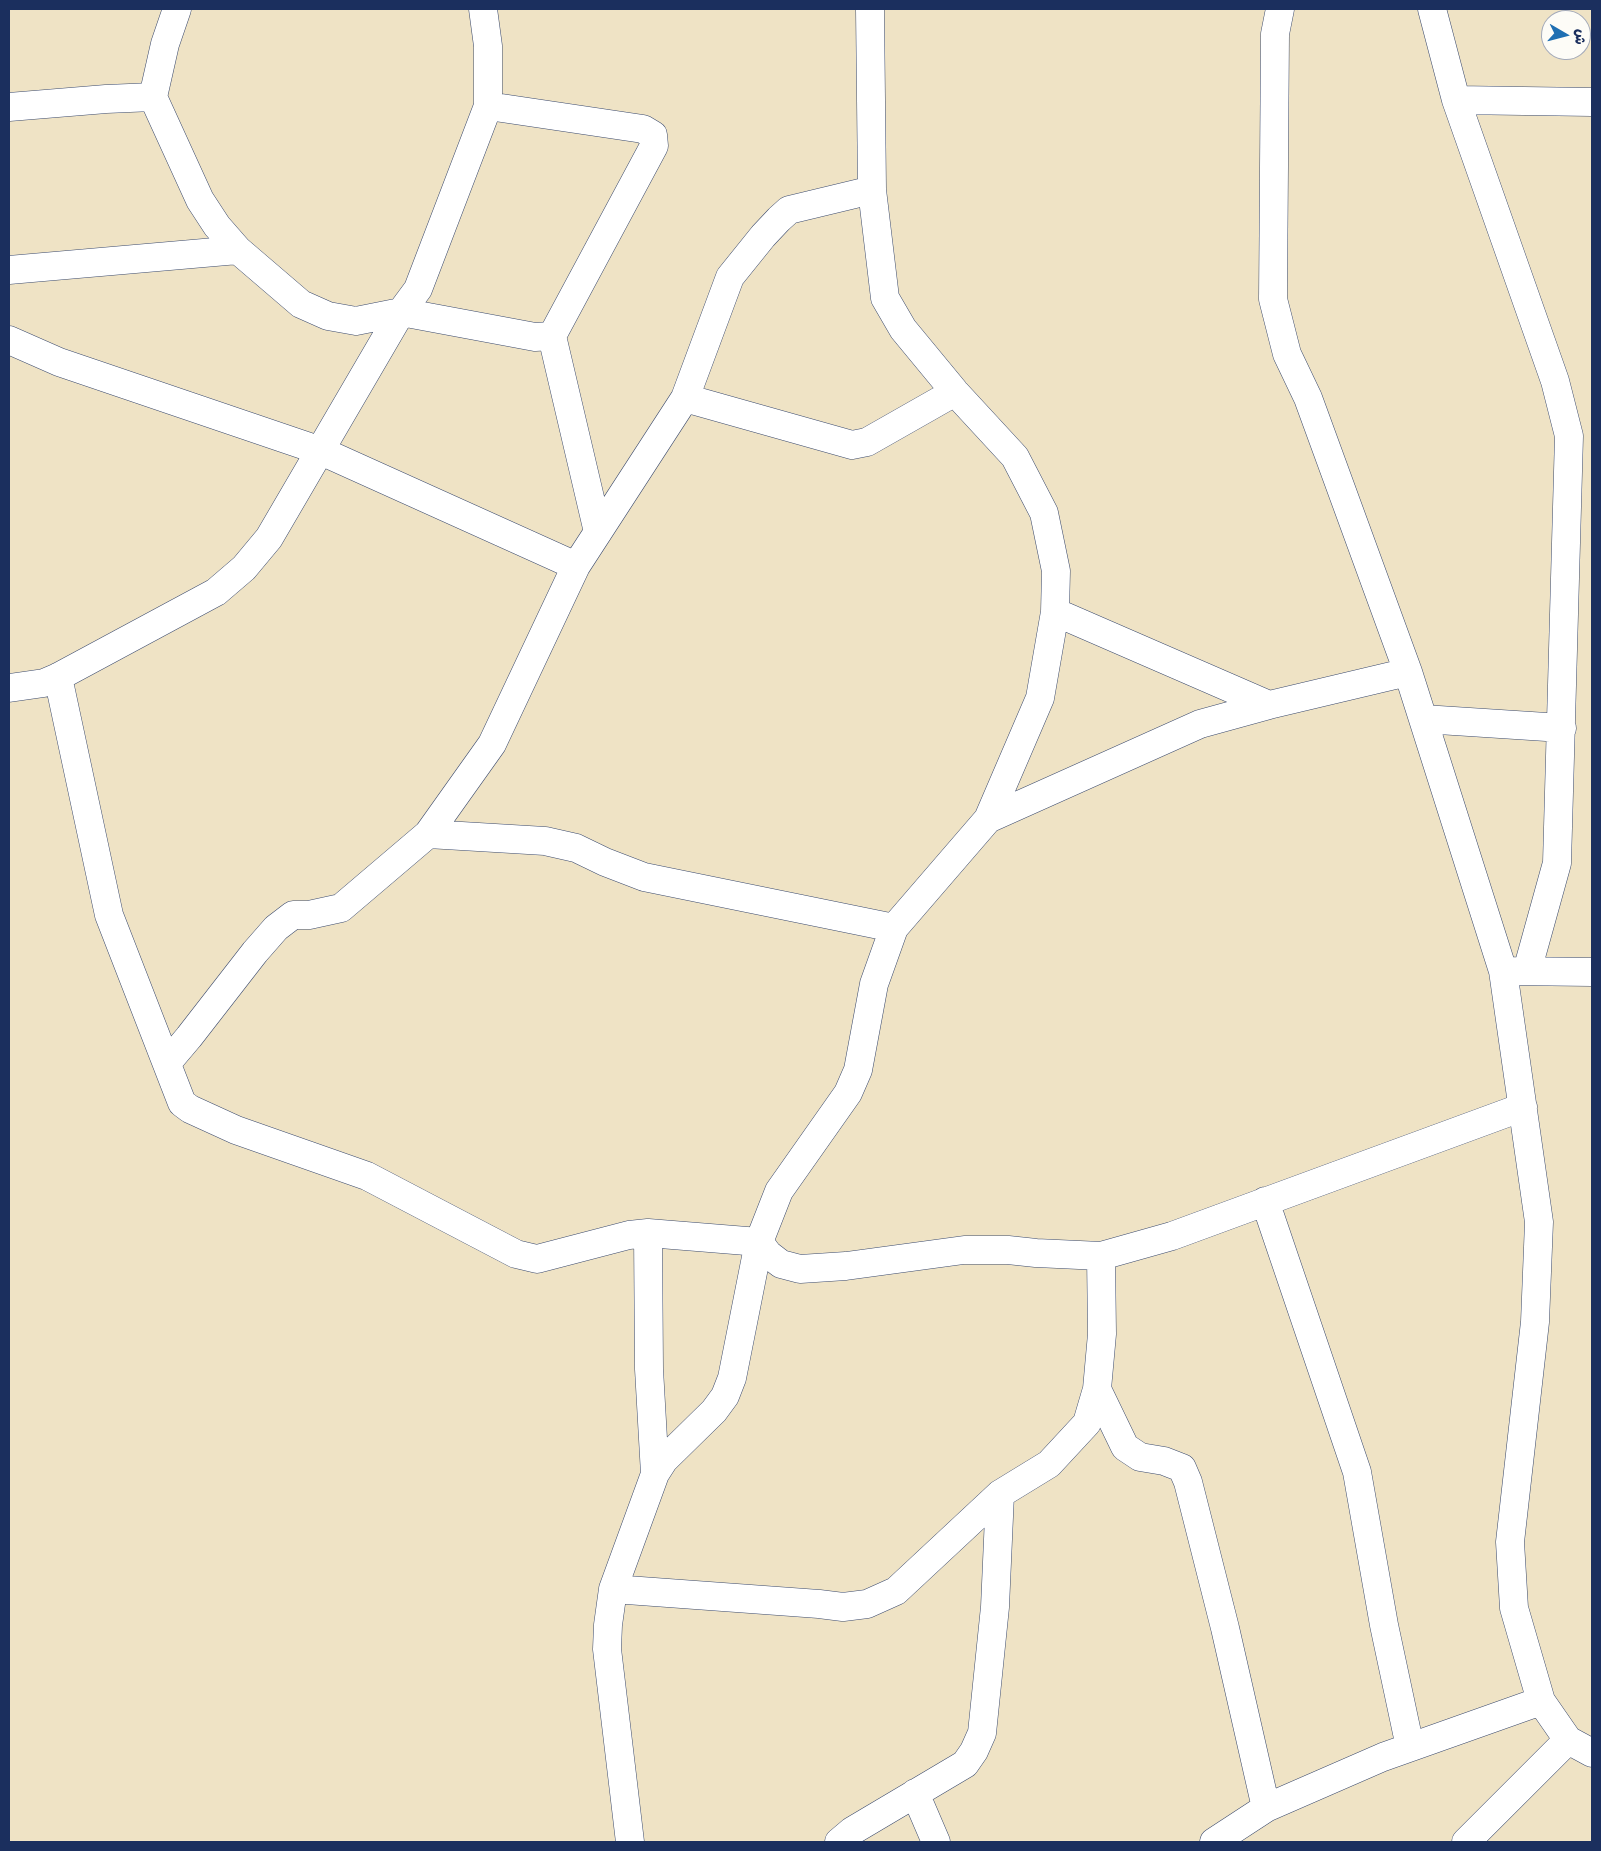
<!DOCTYPE html>
<meta charset="utf-8">
<style>
body{margin:0}
#map{position:relative;width:1601px;height:1851px;overflow:hidden;background:#efe3c5;font-family:"Architects Daughter","Playpen Sans Arabic",sans-serif}
canvas{display:block}
.frame{position:absolute;inset:0;border:10px solid #1b2f5e;pointer-events:none}
.north{position:absolute;left:1541px;top:10px;width:50px;height:50px;box-sizing:border-box;background:#fdfcf7;border:1px solid #a3aaba;border-radius:50%;rotate:98deg;font-size:14px;font-weight:700;line-height:20px;text-align:center;color:#1b2f5e}
.north::after{content:'';display:block;margin:auto;width:18px;height:22px;background:#1f6fb2;clip-path:polygon(50% 0,100% 100%,50% 72%,0 100%)}
</style>
<div id="map">
<canvas width="1601" height="1851"></canvas>
<div class="frame"></div>
<div class="north">ش</div>
</div>
<script>
const ctx = document.querySelector('canvas').getContext('2d');
ctx.lineJoin = 'round';
const shape = rows => new Path2D(rows.map(r => 'M' + r).join(''));
function strokePath(path, color, width, dash) { ctx.strokeStyle = color; ctx.lineWidth = width; ctx.lineCap = dash ? 'butt' : 'round'; ctx.setLineDash(dash || []); ctx.stroke(path); }
const minor = shape([
 [177,9,165,44,153,97,200,200,217,226,238,250,301,304,328,316,356,321,401,312,535,337,552,336],
 [1280,9,1275,34,1273,299,1287,354,1308,398,1408,672,1503,971,1539,1222,1535,1322,1510,1542,1514,1608,1541,1701,1568,1740,1592,1753],
 [1432,9,1456,100,1555,381,1569,436,1557,863,1527,971],
 [1456,100,1592,102],
 [488,106,643,129,653,135,654,146,552,336,598,532],
 [9,107,106,99,153,97],
 [9,270,238,250],
 [9,340,59,362,321,451,576,566],
 [685,398,852,445,867,442,955,392],
 [1055,612,1269,705],
 [58,677,109,915,182,1103,190,1109,236,1130,367,1176,516,1254,537,1259,629,1235,648,1233,759,1242,768,1254,781,1264,800,1269,846,1266,964,1250,1008,1250,1036,1253,1101,1256,1172,1236,1523,1107],
 [9,688,44,683,58,677,216,592,244,568,269,538,401,312,418,289,488,106,488,46,483,9],
 [1423,719,1562,728],
 [988,819,1200,724,1269,705,1408,672],
 [428,834,545,841,576,848,605,862,644,877,894,928],
 [1509,971,1592,972],
 [167,1063,189,1037,255,952,276,928,293,915,309,915,341,908,428,834,492,744,576,566,685,398,730,277,763,236,779,219,789,210,872,190],
 [1265,1201,1357,1472,1384,1625,1410,1747],
 [648,1233,649,1369,655,1474],
 [1097,1389,1125,1447,1140,1457,1164,1461,1182,1468,1188,1482,1225,1628,1266,1808],
 [613,1589,819,1604,843,1607,867,1604,896,1591,1000,1494,1049,1464,1087,1423,1097,1389,1102,1334,1101,1256],
 [915,1793,936,1842],
 [630,1842,607,1649,608,1625,613,1589,655,1474,664,1460,714,1411,725,1396,732,1378,759,1242,779,1191,848,1093,858,1070,874,984,894,928,988,819,1040,698,1055,612,1056,571,1044,513,1015,457,955,392,903,329,885,298,872,190,870,9],
 [839,1842,852,1831,965,1764,974,1751,982,1733,995,1607,1000,1494],
 [1214,1842,1266,1808,1383,1757,1541,1701],
 [1466,1842,1568,1740]
]);
strokePath(minor, '#3b4a6d', 29);
strokePath(minor, '#fff', 28);
</script>
